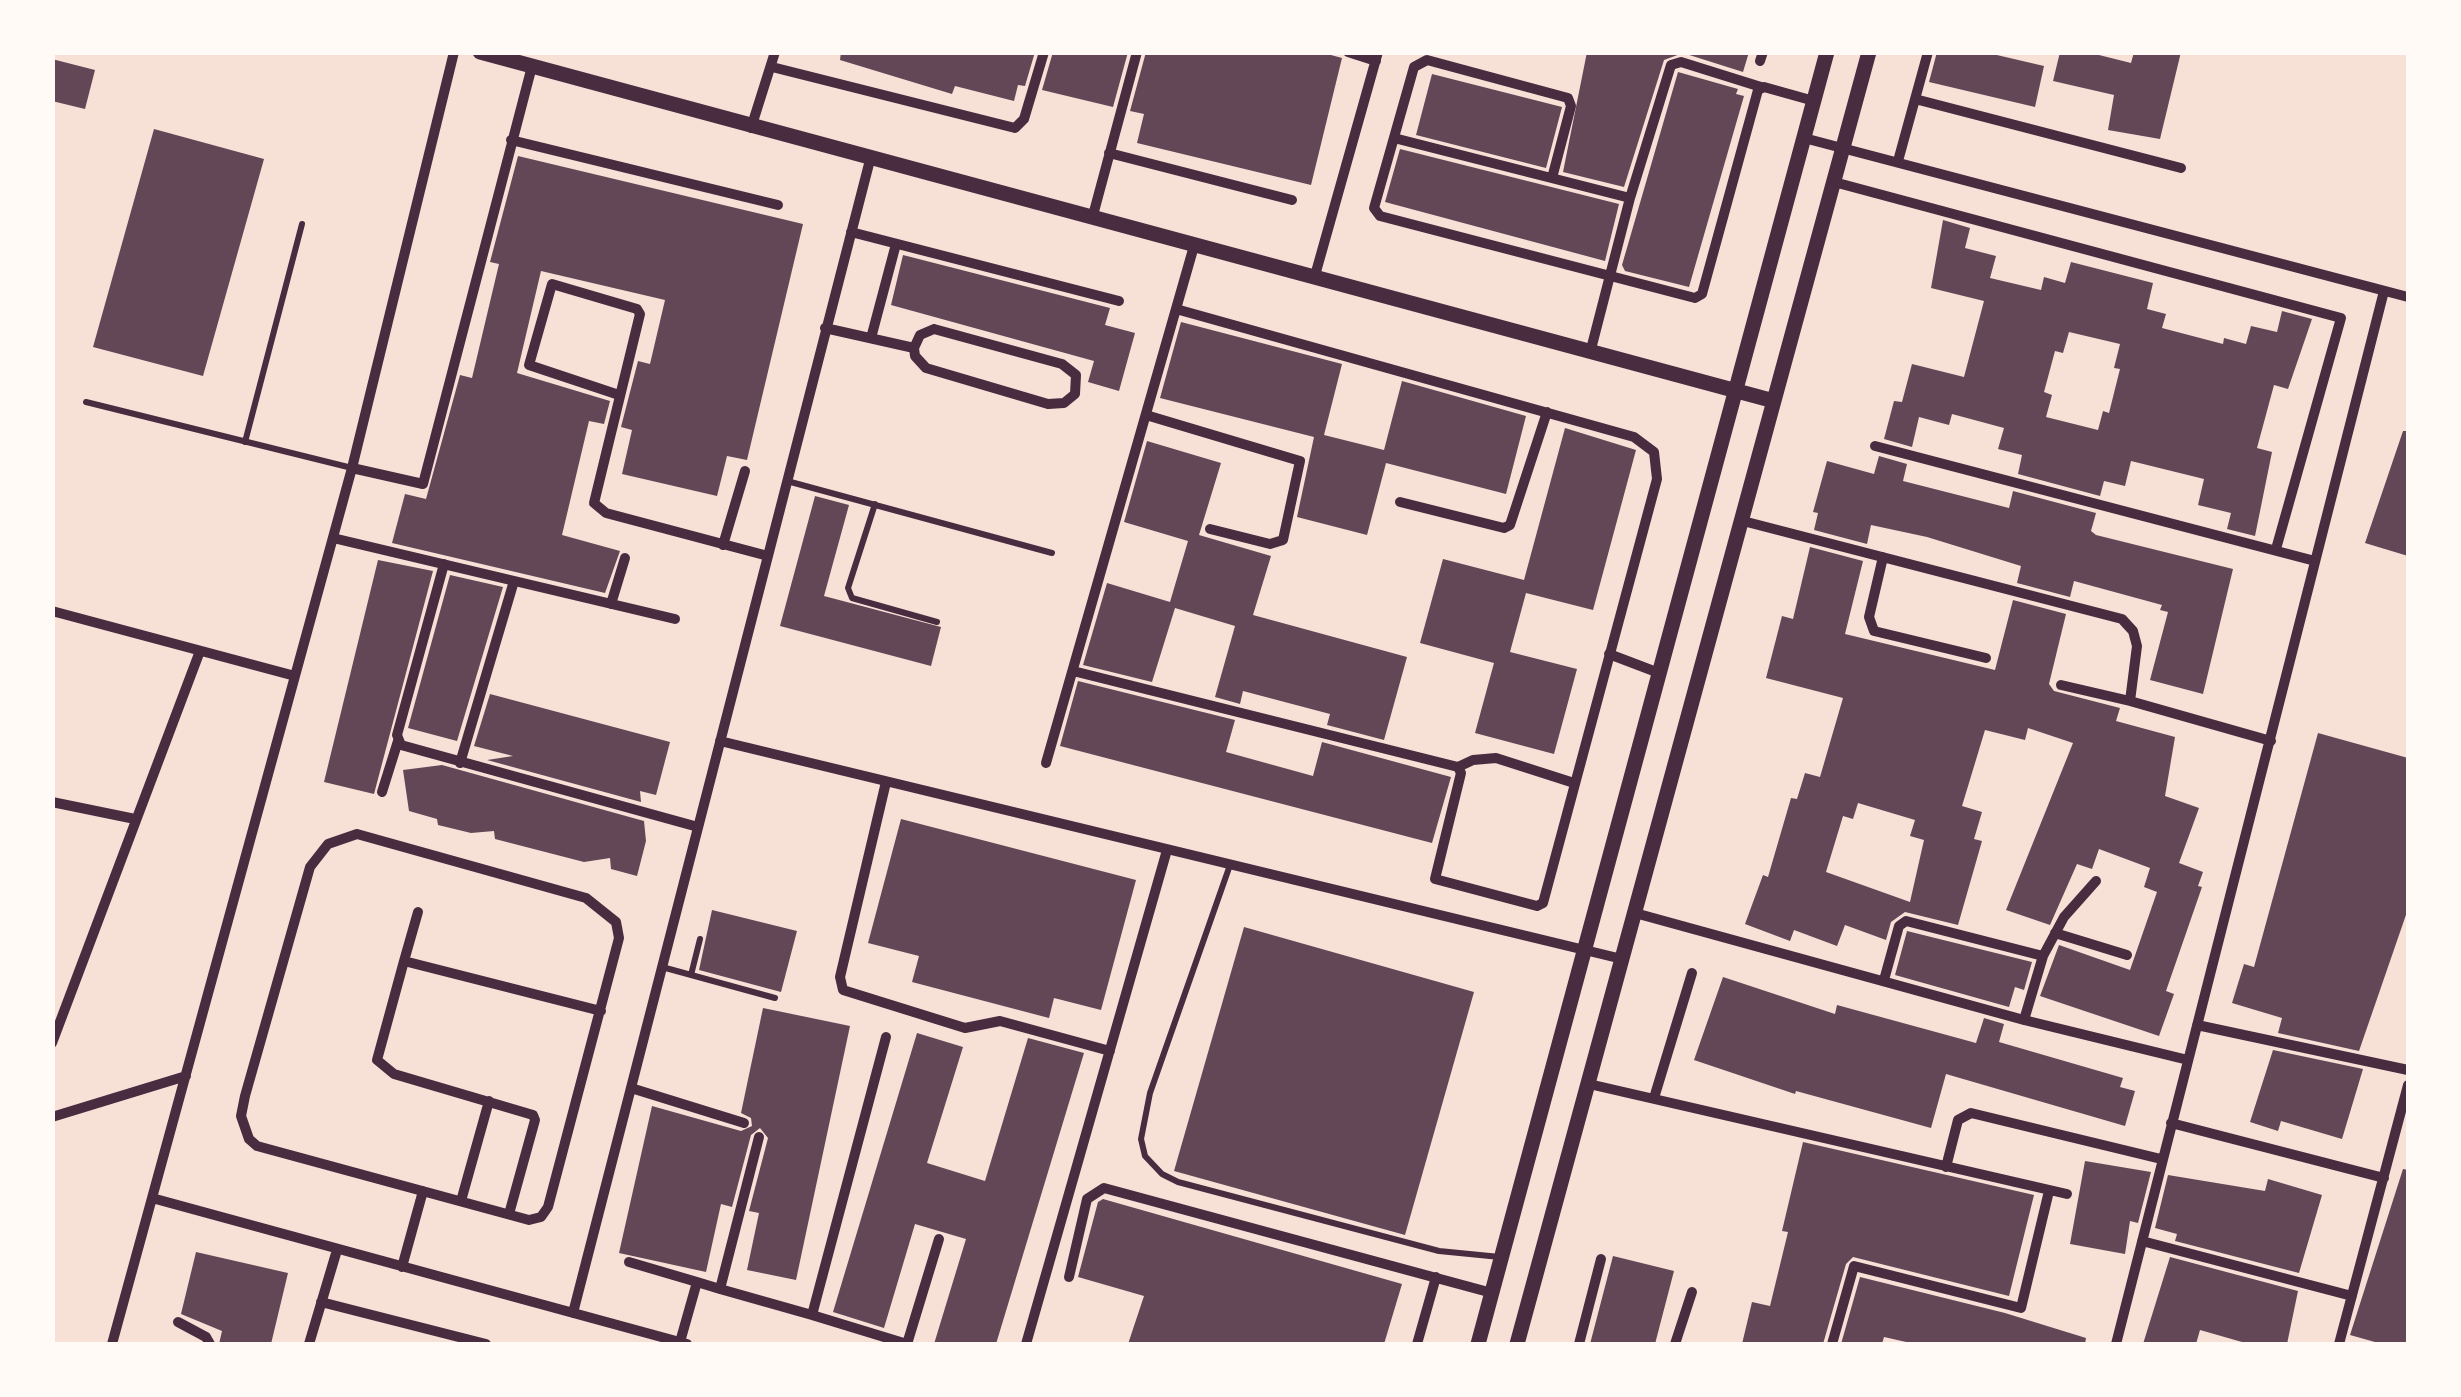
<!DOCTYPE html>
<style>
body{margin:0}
#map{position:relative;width:2461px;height:1397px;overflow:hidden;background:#f7e1d7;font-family:"DM Sans",sans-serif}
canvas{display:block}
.frame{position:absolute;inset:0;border:55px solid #fffaf5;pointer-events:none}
</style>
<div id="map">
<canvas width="2461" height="1397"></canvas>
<div class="frame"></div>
</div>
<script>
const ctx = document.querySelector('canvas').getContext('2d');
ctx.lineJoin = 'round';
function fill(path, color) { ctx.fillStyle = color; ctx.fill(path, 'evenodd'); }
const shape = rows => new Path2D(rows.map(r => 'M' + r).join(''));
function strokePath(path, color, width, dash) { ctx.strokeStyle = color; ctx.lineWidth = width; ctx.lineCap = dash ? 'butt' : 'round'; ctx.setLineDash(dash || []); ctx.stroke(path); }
fill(shape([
 [841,52,1035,52,1025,86,1018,85,1014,101,955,86,952,94,840,60],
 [1053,52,1128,52,1113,107,1042,90],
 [1146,52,1320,52,1342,58,1311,185,1137,143,1144,114,1130,111],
 [1587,52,1749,52,1743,72,1683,53,1664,60,1624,187,1563,172],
 [1937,52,1984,52,2044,66,2035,107,1929,82],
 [2060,52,2087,52,2131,63,2134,52,2181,52,2160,139,2108,130,2114,95,2053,81],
 [52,59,95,70,85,109,52,101],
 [1678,72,1738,89,1736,94,1744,96,1689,287,1625,271,1622,265],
 [1432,74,1562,107,1546,168,1416,135],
 [154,129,264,159,203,376,93,347],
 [1400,149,1619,204,1605,261,1385,202],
 [518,156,803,224,747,460,727,456,717,496,622,474,632,430,621,427,638,361,650,364,665,300,541,271,517,373,610,401,604,424,589,421,562,535,620,551,605,593,392,543,405,494,426,499,460,375,472,378,499,264,490,262],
 [1943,220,1970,228,1965,248,1996,256,1990,278,2041,290,2044,277,2065,283,2071,262,2153,283,2147,309,2166,314,2162,328,2223,344,2224,338,2246,344,2251,326,2277,332,2282,311,2312,319,2288,389,2274,385,2257,448,2272,452,2255,536,2227,529,2231,513,2198,505,2204,479,2131,461,2125,486,2104,481,2100,496,2018,474,2022,455,1998,449,2004,428,1952,414,1949,425,1919,417,1912,447,1884,439,1894,401,1902,402,1912,364,1964,377,1984,301,1931,288],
 [2069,332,2120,344,2114,368,2120,369,2109,413,2103,411,2098,430,2046,417,2052,395,2044,392,2055,351,2063,353],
 [903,255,1110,308,1105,325,1135,333,1119,391,1088,382,1094,361,891,305],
 [1181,322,1342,364,1324,435,1384,450,1402,381,1526,416,1506,494,1386,463,1367,535,1297,517,1314,437,1160,398],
 [1565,428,1636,450,1593,610,1526,593,1510,652,1577,669,1554,754,1475,733,1494,663,1420,643,1443,559,1524,580],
 [2403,431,2408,431,2408,556,2365,543],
 [1147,441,1221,463,1199,535,1271,556,1253,615,1407,657,1384,740,1327,725,1330,714,1243,691,1240,704,1215,697,1235,626,1175,608,1152,682,1083,665,1107,583,1170,602,1188,541,1124,522],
 [1879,456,1907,464,1903,481,2009,508,2013,491,2096,513,2091,531,2096,535,2233,569,2203,694,2150,680,2168,612,2160,610,2162,605,2074,581,2070,597,2017,583,2021,566,1927,537,1871,525,1867,544,1814,530,1818,513,1813,512,1827,461,1874,474],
 [815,496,849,505,824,596,941,627,931,666,780,626],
 [1810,547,1863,561,1845,634,1995,670,2013,600,2066,614,2049,684,2054,691,2120,708,2116,721,2175,737,2165,796,2199,808,2179,863,2203,872,2198,886,2202,887,2166,991,2174,994,2159,1036,2040,996,2059,945,2130,970,2157,892,2144,887,2150,868,2099,849,2092,869,2077,864,2050,925,2006,910,2073,743,2028,728,2025,740,1985,730,1962,806,1982,812,1974,839,1982,841,1958,925,1905,912,1891,922,1886,940,1845,925,1837,946,1794,930,1790,941,1745,924,1763,875,1768,877,1791,798,1797,799,1805,773,1820,777,1843,698,1766,678,1782,616,1793,619],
 [1858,803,1915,820,1910,836,1924,840,1910,902,1826,872,1843,816,1853,819],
 [378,560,433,571,374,794,324,782],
 [450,575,503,587,457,741,408,728],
 [1078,681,1235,720,1226,752,1313,776,1322,742,1451,777,1432,843,1060,746],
 [490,694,670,742,656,795,640,791,641,802,487,760,513,756,474,746],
 [2318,733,2408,758,2408,909,2359,1051,2278,1033,2282,1018,2232,1003,2244,964,2254,967],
 [442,765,644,821,646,841,637,876,611,869,610,858,584,862,495,839,494,831,471,833,438,825,437,819,409,811,403,770],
 [901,819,1136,880,1101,1010,1054,998,1049,1018,912,982,919,956,868,943],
 [712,910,797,931,781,992,699,970],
 [1244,927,1474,992,1405,1235,1174,1171],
 [1907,931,2032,962,2024,990,2015,987,2009,1007,1895,975],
 [1723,977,1835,1014,1837,1005,1976,1043,1984,1018,2004,1024,1999,1042,2123,1078,2120,1087,2135,1091,2125,1126,1946,1074,1931,1128,1796,1091,1795,1094,1694,1060],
 [763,1008,850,1026,796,1280,747,1270,759,1213,749,1211,768,1138,760,1128,751,1135,732,1207,721,1204,706,1272,619,1253,652,1106,741,1131,752,1126,751,1118,741,1113],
 [917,1033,963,1047,927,1163,985,1181,1028,1038,1084,1053,996,1344,934,1344,966,1239,915,1224,884,1328,833,1312],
 [2273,1050,2363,1069,2342,1139,2281,1121,2278,1131,2250,1122],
 [1803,1142,2034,1195,2009,1296,1853,1257,1846,1264,1823,1344,1742,1344,1752,1302,1770,1306,1788,1232,1782,1231],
 [2085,1161,2151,1172,2138,1223,2130,1221,2125,1254,2070,1244],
 [2403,1169,2408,1170,2408,1344,2382,1344,2350,1335],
 [2168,1175,2265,1191,2268,1179,2322,1195,2299,1273,2175,1241,2177,1234,2155,1228],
 [1103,1199,1402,1284,1384,1344,1128,1344,1144,1296,1078,1277,1098,1202],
 [196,1252,288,1273,271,1344,219,1344,222,1331,181,1314],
 [1613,1256,1674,1271,1655,1344,1590,1344],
 [2170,1257,2298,1291,2287,1344,2249,1344,2200,1330,2196,1344,2143,1344],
 [1860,1277,2005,1313,2086,1338,2085,1344,1915,1344,1884,1337,1882,1344,1841,1344]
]), '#644757');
strokePath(shape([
 [86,402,352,468],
 [245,442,302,224],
 [787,481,1052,553],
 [875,504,848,588,852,598,937,622],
 [1230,865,1150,1093,1141,1139,1145,1156,1162,1174,1178,1182,1439,1251,1500,1257],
 [662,967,775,998],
 [691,975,700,939]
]), '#4a2c40', 6);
strokePath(shape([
 [1348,52,1376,61],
 [1760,61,1763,52],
 [772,67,1015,128,1024,119,1044,52],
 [1915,99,2181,168],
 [751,128,775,52],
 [1394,138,1630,198],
 [1804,138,2408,297],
 [511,140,778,205],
 [1109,153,1292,200],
 [1898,161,1928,52],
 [1552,178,1571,106,1568,98,1427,60,1414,67,1374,208,1380,216,1695,298,1702,294,1758,90,1764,87,1814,101],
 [1834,182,2341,318,2276,549],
 [1092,219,1137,52],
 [851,232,1119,301],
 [1314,279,1378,52],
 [825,328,914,348],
 [934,329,1062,364,1076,375,1075,394,1064,403,1048,404,926,368,915,356,914,348,920,335,934,329],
 [871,338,896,244],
 [1590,353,1630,198,1671,65,1681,62,1761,87],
 [619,395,529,365,552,284,637,309,640,314,594,503,606,513,768,556],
 [1146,415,1300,461,1283,540,1270,544,1210,529],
 [1875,446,2315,561],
 [352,468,423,484,531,70],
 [1400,502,1504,528,1510,525,1547,412],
 [1743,521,2122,619,2133,631,2137,646,2130,701,2271,741],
 [333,538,675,619],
 [723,545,745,471],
 [1883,557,1869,617,1874,631,1986,658],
 [444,564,397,735,401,745,698,827],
 [611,604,625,558],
 [52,611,295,676],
 [1609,654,1659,673],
 [1073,671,1458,767,1461,773,1435,879,1537,906,1543,903,1657,479,1654,452,1634,437,1176,309],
 [2061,685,2130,701],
 [720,741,1622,959],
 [460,763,514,581],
 [1046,763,1194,246],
 [1458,767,1473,760,1496,758,1574,783],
 [886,782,840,977,843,990,965,1028,1000,1021,1110,1051],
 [382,792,398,741],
 [52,802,135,819],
 [357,834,586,898,616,922,619,938,548,1207,541,1217,529,1220,257,1146,249,1139,241,1116,245,1096,310,867,328,844,357,834],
 [418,912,404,961,601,1011],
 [1635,913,2024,1020,2188,1060],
 [2055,933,2127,955],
 [404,961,377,1060,394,1074,533,1115,535,1120,509,1214],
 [1884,980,1899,926,1906,921,2043,956],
 [2024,1020,2043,956,2064,917,2096,881],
 [2197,1025,2408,1070],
 [52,1043,200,651],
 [1589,1084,2067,1194],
 [631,1088,744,1123],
 [1654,1098,1692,973],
 [52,1117,186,1076],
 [2171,1123,2384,1178],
 [1946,1167,1958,1120,1971,1113,2161,1159],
 [152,1198,687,1344],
 [461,1201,489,1101],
 [2142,1241,2352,1296],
 [629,1262,697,1282],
 [402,1267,423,1191],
 [1069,1277,1087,1199,1104,1188,1492,1293],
 [720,1289,812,1315,886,1037],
 [321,1302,486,1344],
 [573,1313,870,160],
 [812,1315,907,1344,939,1239],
 [178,1322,206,1337,210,1344],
 [680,1342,697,1282,720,1289,759,1137],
 [112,1344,352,468,454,52],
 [309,1344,337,1250],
 [1026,1344,1167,850],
 [1417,1344,1436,1277],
 [1579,1344,1601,1259],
 [1675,1344,1692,1292],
 [1832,1344,1854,1266,2021,1308,2049,1191],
 [2116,1344,2384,291],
 [2339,1344,2408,1085]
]), '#4a2c40', 10);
strokePath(shape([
 [480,52,1774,401],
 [1478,1344,1827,52],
 [1517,1344,1869,52]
]), '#4a2c40', 15);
</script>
